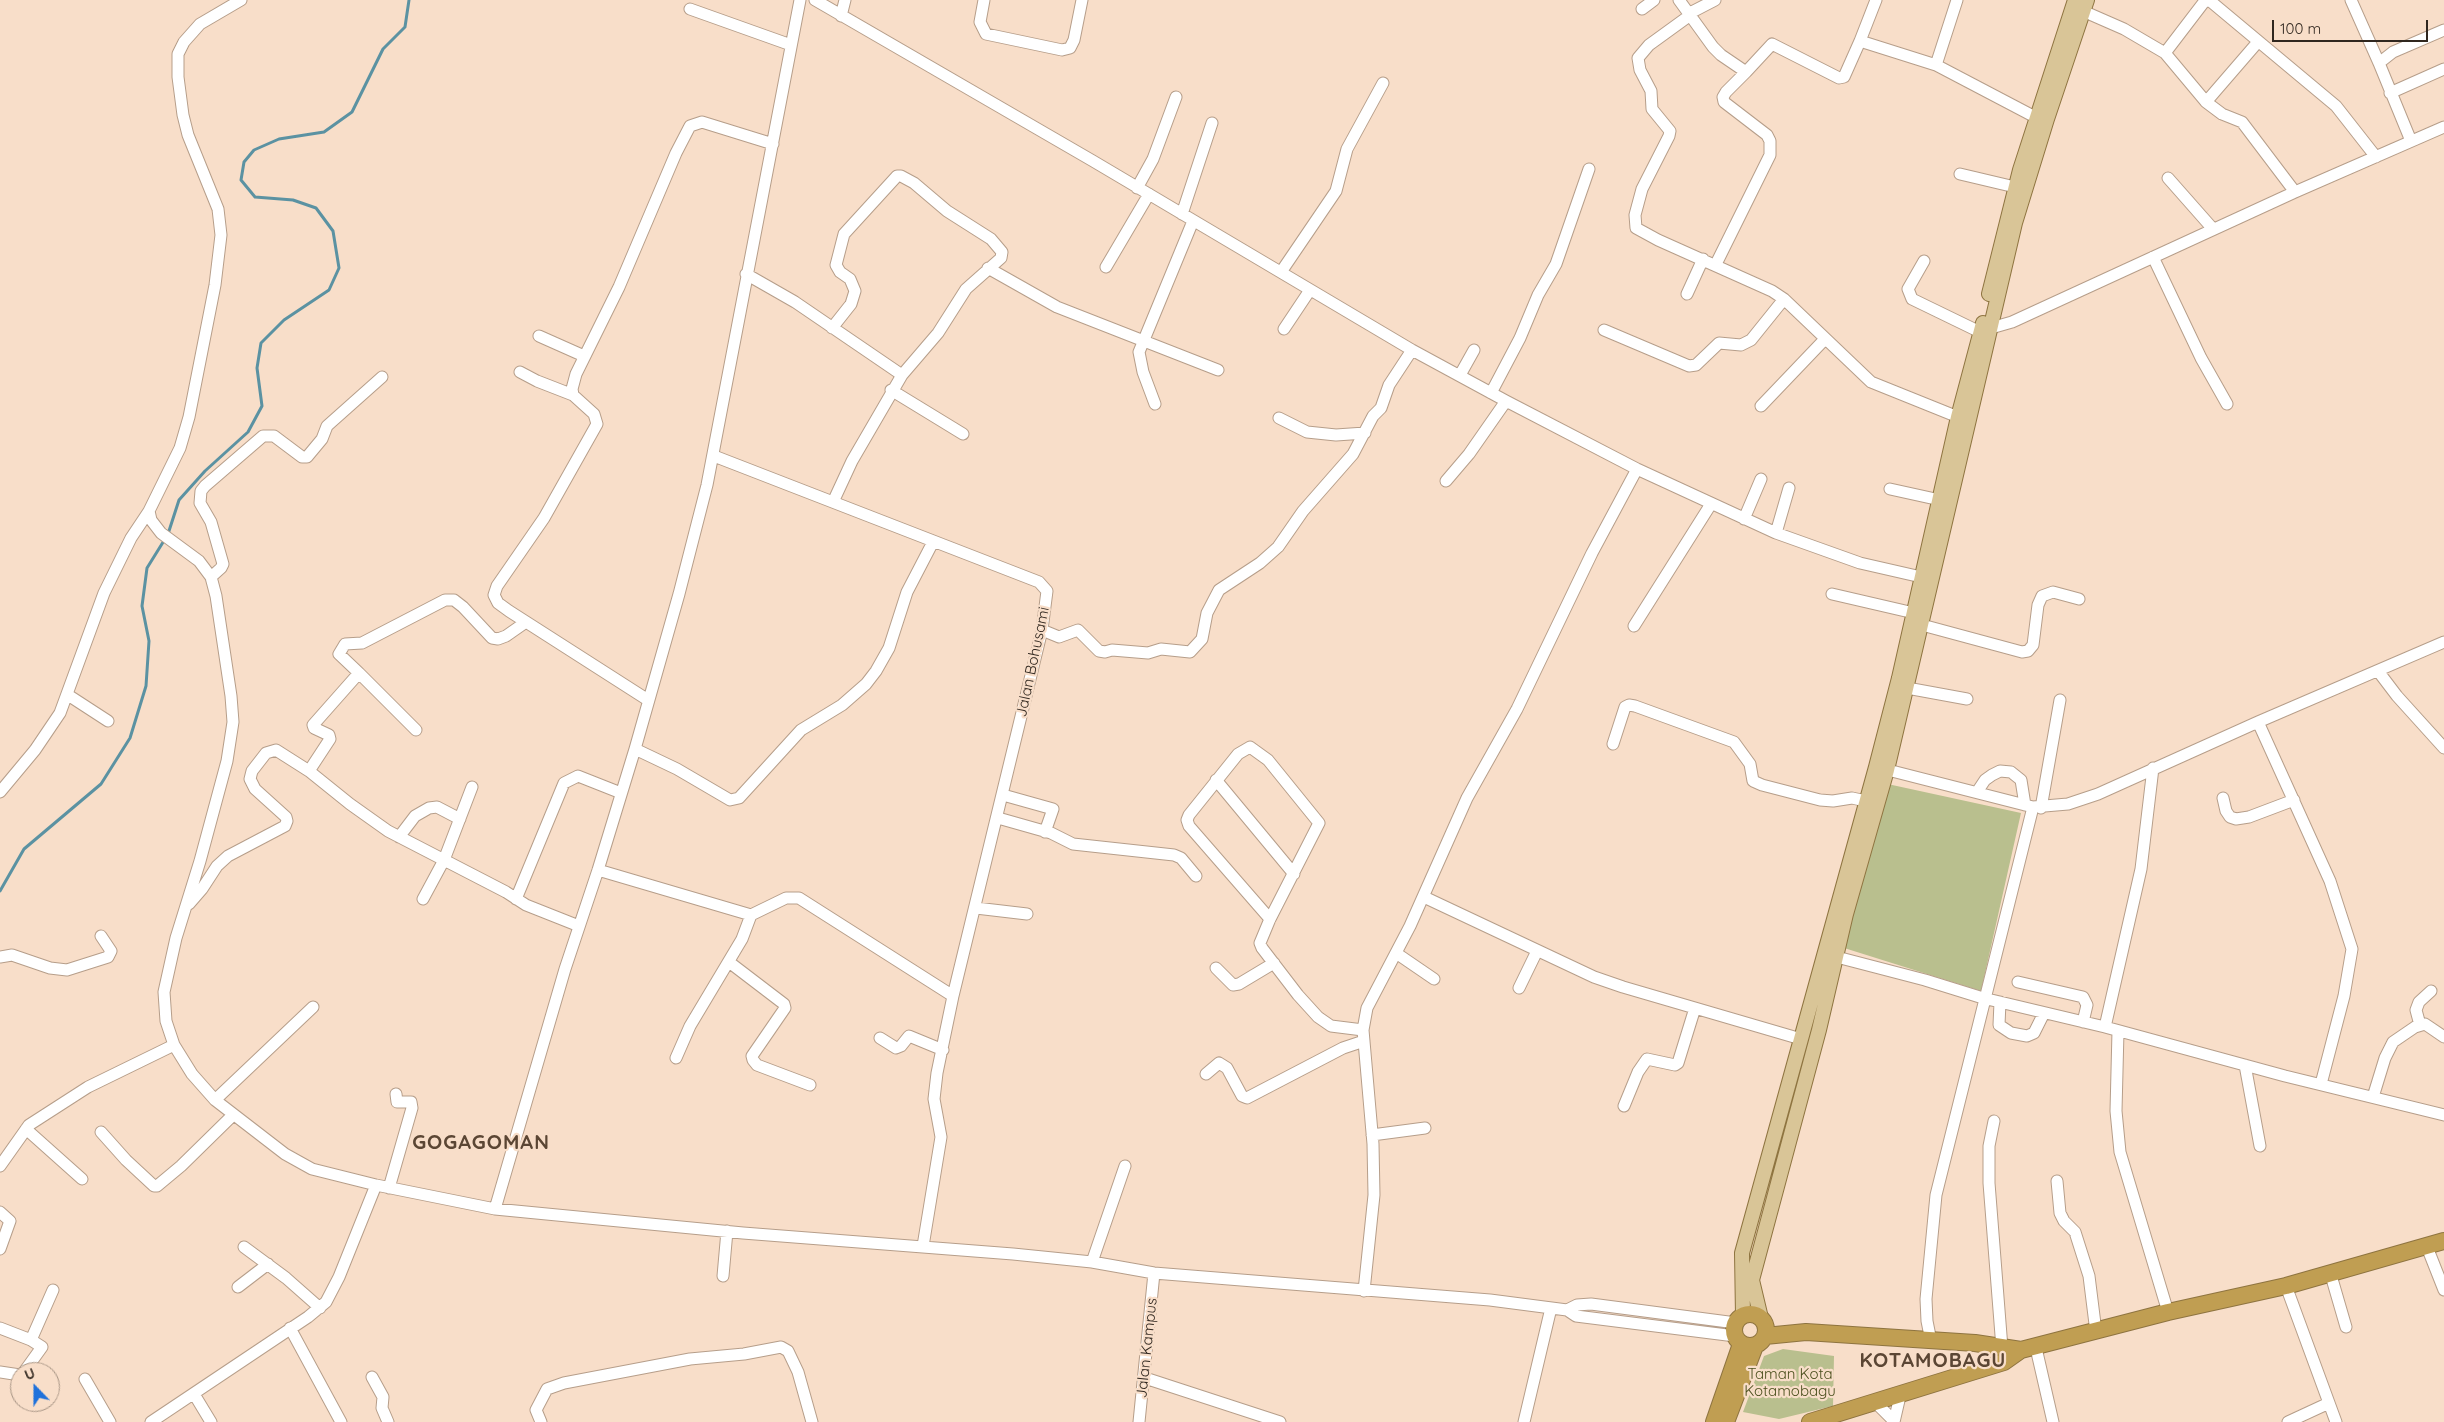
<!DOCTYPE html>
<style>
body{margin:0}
#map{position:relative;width:2444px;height:1422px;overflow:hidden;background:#f8dec9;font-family:Quicksand,sans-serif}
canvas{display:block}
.north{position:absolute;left:10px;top:1362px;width:50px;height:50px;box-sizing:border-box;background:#f8dec9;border:1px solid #a89585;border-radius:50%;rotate:338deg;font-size:14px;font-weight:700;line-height:20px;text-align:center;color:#30271f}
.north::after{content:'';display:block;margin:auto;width:18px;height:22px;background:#1f71db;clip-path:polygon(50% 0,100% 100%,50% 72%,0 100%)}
.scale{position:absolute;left:2272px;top:20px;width:156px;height:22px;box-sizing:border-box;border:2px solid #30271f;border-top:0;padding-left:6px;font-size:15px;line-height:18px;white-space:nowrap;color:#30271f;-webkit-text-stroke:4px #f8dec9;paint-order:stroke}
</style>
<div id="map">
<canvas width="2444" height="1422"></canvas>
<div class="north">U</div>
<div class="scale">100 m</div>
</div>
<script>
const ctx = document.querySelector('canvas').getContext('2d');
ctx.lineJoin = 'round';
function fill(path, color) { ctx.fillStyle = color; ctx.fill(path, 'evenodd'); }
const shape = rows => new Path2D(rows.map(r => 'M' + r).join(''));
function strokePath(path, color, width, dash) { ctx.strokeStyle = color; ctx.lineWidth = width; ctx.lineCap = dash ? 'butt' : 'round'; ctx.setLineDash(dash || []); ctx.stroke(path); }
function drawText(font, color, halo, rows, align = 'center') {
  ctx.font = font + ' Quicksand,sans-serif'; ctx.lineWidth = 4.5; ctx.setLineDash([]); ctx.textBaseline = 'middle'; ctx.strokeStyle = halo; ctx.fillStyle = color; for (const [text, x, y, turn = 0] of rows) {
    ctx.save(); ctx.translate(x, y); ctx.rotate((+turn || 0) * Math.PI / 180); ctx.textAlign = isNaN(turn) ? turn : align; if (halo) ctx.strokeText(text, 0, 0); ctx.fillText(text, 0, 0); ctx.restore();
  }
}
fill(shape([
 [1883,783,2021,813,1981,991,1841,947],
 [1783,1349,1834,1356,1833,1406,1779,1419,1743,1412,1764,1356]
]), '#b9bf8e');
strokePath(shape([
 [168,534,179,500,205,471,248,432,262,406,257,368,261,343,284,320,329,290,339,268,333,231,316,208,293,200,255,197,241,180,244,162,254,150,279,139,324,132,352,112,383,49,405,27,409,0],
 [0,891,24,849,101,784,130,738,146,686,149,641,142,606,147,568,165,539]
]), '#5b92a2', 3);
const minor = shape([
 [241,0,200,24,184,42,178,54,178,77,183,115,188,135,218,209,221,235,215,285,189,417,180,448,149,511,151,520,161,533,199,561,211,577,216,596,231,696,233,722,227,761,200,861,176,938,164,992,166,1021,174,1045,192,1074,215,1100,285,1154,312,1169,376,1185,495,1209,743,1233,1013,1254,1092,1262,1154,1273,1490,1300,1567,1310,1576,1316,1735,1336],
 [815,0,1093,161,1412,350,1506,401,1637,469,1776,533,1860,563,1930,579],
 [984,0,980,22,986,34,1062,50,1070,48,1074,40,1082,0],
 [1679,0,1713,47,1721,55,1746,72,1772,44,1839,78,1844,77,1860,41,1936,65],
 [1957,0,1936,65,2037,118,2045,119],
 [2351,0,2379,63],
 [2076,8,2124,29,2165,53,2206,102,2222,114,2242,122,2295,192],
 [690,9,791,45],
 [1642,9,1654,0],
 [1688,14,1715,0],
 [841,16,845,0],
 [1689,16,1649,45,1638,58,1640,70,1651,91,1652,109,1670,131,1669,136,1642,189,1635,215,1636,228,1658,240,1772,291,1784,299,1871,382,1958,417],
 [1860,41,1876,0],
 [2165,53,2204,2,2209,0,2336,106,2376,157],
 [2390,93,2444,69],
 [2206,102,2257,43],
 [2411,141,2379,63,2393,52,2444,30],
 [1960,174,2015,187],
 [2168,178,2213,229],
 [1137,188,1153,159,1176,97],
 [1182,214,1212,123],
 [2153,257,2201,358,2227,404],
 [1924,261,1908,289,1912,299,1980,332],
 [1716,264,1770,155,1770,141,1767,135,1724,102,1723,97,1726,92,1746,72],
 [1106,267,1149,194],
 [988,268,1057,307,1218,370],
 [1281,272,1336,191,1347,149,1383,83],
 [746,274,795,302,902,375],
 [1687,294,1703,259],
 [1984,327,1991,328,2012,322,2295,192,2444,127],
 [832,328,851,304,855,291,850,279,840,272,836,265,844,234,897,176,901,176,914,183,947,211,991,239,1002,252,1001,258,966,289,938,333,902,375,852,461,833,502],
 [1284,329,1310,290],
 [1604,330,1689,366,1696,365,1719,343,1741,345,1751,340,1784,299],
 [539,336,584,356],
 [520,372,537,381,573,395],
 [1460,375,1474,350],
 [891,390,963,434],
 [1491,393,1520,338,1538,295,1556,264,1589,169],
 [1155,404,1143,372,1139,352,1193,221],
 [1761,406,1825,339],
 [1279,418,1307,432,1336,435,1365,433],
 [714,456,1039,582,1047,591,1042,630,953,996,937,1073,934,1099,941,1137,923,1246],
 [1446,481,1469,454,1506,401],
 [1890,489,1940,500],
 [1744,519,1761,479],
 [1776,533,1789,488],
 [211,577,221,568,223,564,211,522,200,503,201,491,205,486,263,436,274,436,302,457,307,457,322,439,327,426,382,377],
 [1832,594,1914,613],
 [1922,625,2022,652,2028,651,2033,645,2038,605,2042,596,2053,592,2079,599],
 [1634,626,1711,504],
 [1042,630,1059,637,1078,630,1099,651,1105,652,1112,650,1148,653,1161,649,1190,652,1202,639,1207,613,1219,590,1260,563,1278,547,1303,511,1353,454,1373,416,1381,408,1389,385,1412,350],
 [2378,671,2397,696,2444,748],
 [359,673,416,730],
 [1907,688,1967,699],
 [68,695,108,721],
 [648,700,509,611,498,603,494,595,497,586,544,518,597,424,594,414,573,395,572,389,576,374,619,287,676,153,690,126,702,122,773,144],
 [2258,722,2330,881,2352,949,2344,996,2321,1084],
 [1613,744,1625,707,1629,705,1635,706,1734,742,1750,764,1753,781,1762,785,1820,800,1833,801,1852,798,1866,801],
 [635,749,677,769,730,800,739,798,801,730,842,705,866,684,876,671,889,648,907,592,933,542],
 [1880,768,2033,807,2068,804,2098,794,2258,722,2444,642],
 [309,771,330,739,329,735,314,728,313,725,359,673,339,654,345,644,362,643,445,600,454,600,463,607,492,638,498,639,506,636,526,622],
 [1216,780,1294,874],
 [0,792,35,750,60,713,104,593,131,538,149,511],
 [1977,792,1985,780,1992,775,2000,771,2011,772,2021,780,2025,805],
 [1003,795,1053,809,1045,832],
 [2223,798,2226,811,2230,817,2236,819,2249,817,2294,800],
 [2041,808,2060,700],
 [998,818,1051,833,1073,844,1174,855,1181,858,1196,876],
 [399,837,415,816,429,808,437,807,460,819],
 [598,870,751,915,786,898,799,898,953,996],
 [1424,897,1594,977,1623,987,1801,1039],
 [423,899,444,860,472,787],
 [516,899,564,783,578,776,621,793],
 [189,904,202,889,217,866,228,856,285,826,287,821,286,817,255,789,250,779,252,771,266,753,276,750,309,771,350,804,388,831,506,892,526,905,579,926],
 [976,908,1027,914],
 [1270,919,1189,826,1187,820,1189,815,1238,754,1250,747,1268,760,1319,823,1270,919,1260,943,1262,948,1298,995,1318,1017,1331,1026,1363,1030],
 [1396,953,1434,979],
 [1829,955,1925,980,1983,998,2105,1027,2285,1076,2444,1115],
 [0,957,12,955,50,968,67,970,108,957,111,951,101,936],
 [729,962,784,1004,785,1008,752,1056,753,1060,757,1065,810,1085],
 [1216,968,1233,985,1239,984,1274,963],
 [2018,982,2083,997,2087,1005,2083,1022],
 [1519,988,1537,951],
 [2000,1002,1999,1025,2011,1033,2027,1036,2034,1033,2044,1013],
 [2420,1025,2416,1010,2419,1002,2431,991],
 [2105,1027,2141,869,2153,768],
 [2118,1031,2116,1111,2120,1152,2168,1312],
 [880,1038,896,1048,901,1046,909,1036,943,1050],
 [676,1058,690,1026,742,939,751,915],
 [2245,1065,2260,1146],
 [1206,1074,1219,1063,1227,1068,1242,1096,1247,1098,1343,1048,1364,1041],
 [2373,1097,2385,1058,2393,1042,2415,1027,2425,1024,2444,1037],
 [215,1100,313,1007],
 [1624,1106,1638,1072,1647,1059,1675,1065,1678,1063,1695,1008],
 [1994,1121,1989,1146,1989,1183,2002,1348],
 [26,1129,82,1179],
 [101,1132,126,1160,154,1186,157,1186,181,1166,233,1115],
 [1372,1135,1425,1128],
 [0,1166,29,1125,88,1087,174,1045],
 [2057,1181,2060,1213,2064,1221,2075,1232,2089,1276,2096,1332],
 [389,1188,412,1108,411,1102,397,1102,396,1094],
 [495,1209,565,969,598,870,635,749,679,594,707,485,800,0],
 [0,1212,10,1221,0,1249],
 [244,1247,286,1278,320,1308],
 [2427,1247,2444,1290],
 [1092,1262,1125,1166],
 [2330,1272,2346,1327],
 [723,1276,727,1231],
 [2286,1286,2336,1422],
 [238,1287,268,1264],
 [1364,1291,1374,1195,1373,1144,1363,1030,1367,1008,1410,926,1467,798,1517,709,1592,553,1637,469],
 [1567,1310,1577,1305,1591,1304,1736,1323],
 [0,1328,31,1340,53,1290],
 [290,1328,341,1422],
 [1931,1341,1927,1321,1926,1299,1936,1195,2033,807],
 [2036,1348,2053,1422],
 [0,1372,20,1375],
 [24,1372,42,1347,31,1340],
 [372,1377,383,1397,382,1408,388,1422],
 [1145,1378,1280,1422],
 [85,1379,110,1422],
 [194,1394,211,1422],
 [1876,1403,1894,1421],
 [151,1422,308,1317,326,1302,339,1277,376,1185],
 [541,1422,536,1410,547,1389,564,1383,690,1359,744,1354,781,1347,788,1351,798,1372,812,1422],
 [1139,1422,1154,1273],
 [1524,1422,1551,1308],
 [1894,1422,1900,1396],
 [2288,1422,2329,1403]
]);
const major = shape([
 [1989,294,2020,170,2075,0],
 [1743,1316,1742,1253,1876,767,1899,678,1958,417,1983,323],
 [1761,1318,1752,1280,1819,1030,1846,914,1887,770,2015,223,2047,119,2087,0]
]);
const highway = shape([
 '1734 1330a16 16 0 1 1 32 0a16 16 0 1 1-32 0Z',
 [1765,1336,1806,1332,1975,1343,2021,1350],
 [1714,1422,1741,1344],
 [1726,1422,1755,1346],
 [1810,1422,2004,1362,2021,1350,2168,1312,2286,1286,2444,1241]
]);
strokePath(minor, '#b69e8a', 13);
strokePath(major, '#8e7440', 16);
strokePath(highway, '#8e7440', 18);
strokePath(minor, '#fff', 11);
strokePath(major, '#d9c597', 14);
strokePath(highway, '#c09e52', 16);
drawText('15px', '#30271f', '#f8dec9', [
 ["Jalan Bohusami",1033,662,-78],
 ["Jalan Kampus",1147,1348,-84]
]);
drawText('15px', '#4b4f1d', '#f8dec9', [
 ["Taman Kota",1790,1374],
 ["Kotamobagu",1790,1391]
]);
ctx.letterSpacing = '1px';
drawText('bold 20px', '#5b4634', '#f8dec9', [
 ["GOGAGOMAN",481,1143],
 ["KOTAMOBAGU",1933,1361]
]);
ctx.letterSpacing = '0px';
</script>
